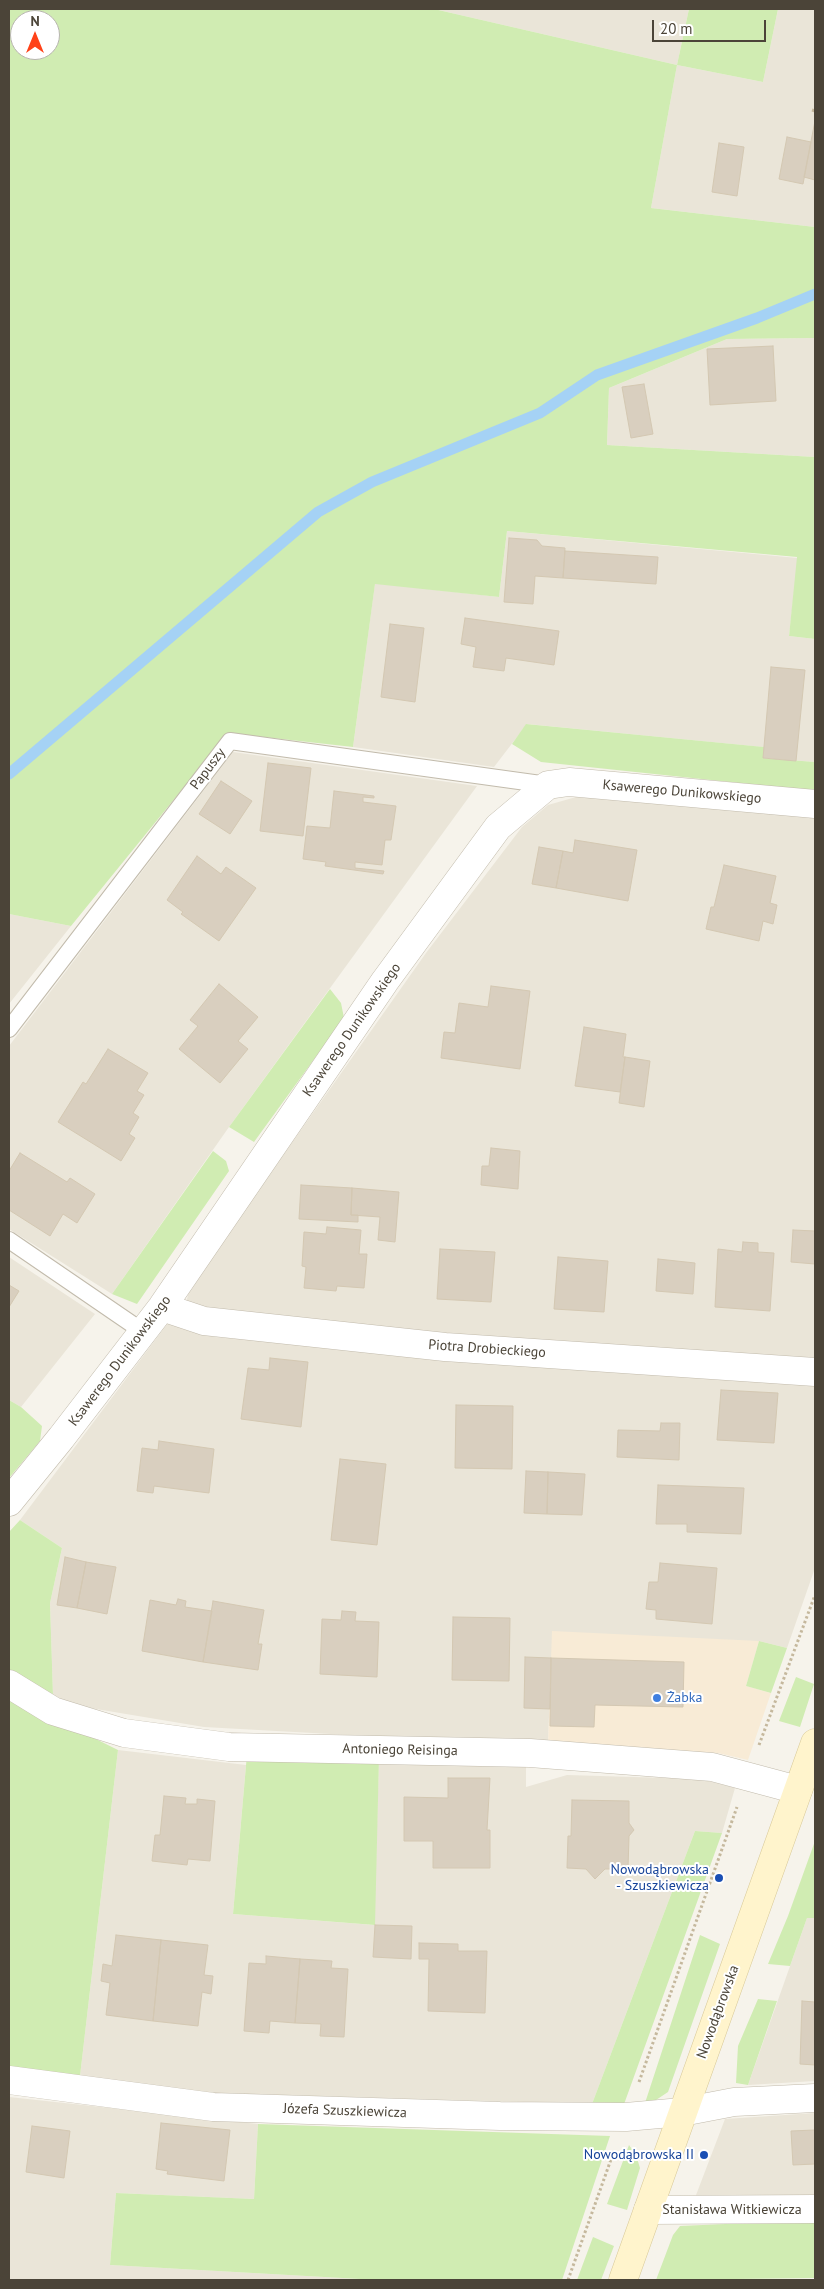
<!DOCTYPE html>
<meta charset="utf-8">
<style>
body{margin:0}
#map{position:relative;width:824px;height:2289px;overflow:hidden;background:#f6f3eb;font-family:"PT Sans",sans-serif}
canvas{display:block}
.frame{position:absolute;inset:0;border:10px solid #4b4438;pointer-events:none}
.north{position:absolute;left:10px;top:10px;width:50px;height:50px;box-sizing:border-box;background:#fff;border:1px solid #b7b4af;border-radius:50%;rotate:0deg;font-size:14px;font-weight:700;line-height:20px;text-align:center;color:#4b4438}
.north::after{content:'';display:block;margin:auto;width:18px;height:22px;background:#ff4219;clip-path:polygon(50% 0,100% 100%,50% 72%,0 100%)}
.scale{position:absolute;left:652px;top:20px;width:114px;height:22px;box-sizing:border-box;border:2px solid #4b4438;border-top:0;padding-left:6px;font-size:15px;line-height:18px;white-space:nowrap;color:#4b4438;-webkit-text-stroke:4px #fff;paint-order:stroke}
</style>
<div id="map">
<canvas width="824" height="2289"></canvas>
<div class="frame"></div>
<div class="north">N</div>
<div class="scale">20 m</div>
</div>
<script>
const ctx = document.querySelector('canvas').getContext('2d');
ctx.lineJoin = 'round';
function fill(path, color) { ctx.fillStyle = color; ctx.fill(path, 'evenodd'); }
const shape = rows => new Path2D(rows.map(r => 'M' + r).join(''));
function strokePath(path, color, width, dash) { ctx.strokeStyle = color; ctx.lineWidth = width; ctx.lineCap = dash ? 'butt' : 'round'; ctx.setLineDash(dash || []); ctx.stroke(path); }
function drawText(font, color, halo, rows, align = 'center') {
  ctx.font = font + ' "PT Sans",sans-serif'; ctx.lineWidth = 4; ctx.setLineDash([]); ctx.textBaseline = 'middle'; ctx.strokeStyle = halo; ctx.fillStyle = color; for (const [text, x, y, turn = 0] of rows) {
    ctx.save(); ctx.translate(x, y); ctx.rotate((+turn || 0) * Math.PI / 180); ctx.textAlign = isNaN(turn) ? turn : align; if (halo) ctx.strokeText(text, 0, 0); ctx.fillText(text, 0, 0); ctx.restore();
  }
}
fill(shape([
 [434,9,689,9,677,65,763,82,778,9,815,9,815,227,651,208,677,65],
 [815,338,815,457,607,445,609,388,727,339],
 [507,531,798,558,789,636,815,639,815,762,763,758,763,747,527,724,494,767,353,747,375,583,499,597],
 [233,752,477,786,229,1127,112,1294,9,1229,9,1046],
 [576,797,635,799,815,816,815,1362,494,1342,221,1314,186,1303,190,1287,426,953,522,827,548,805],
 [9,914,71,926,9,1004],
 [9,1257,95,1314,21,1407,9,1400],
 [168,1323,215,1337,551,1364,815,1383,815,1568,787,1648,759,1641,551,1658,548,1746,204,1727,84,1707,53,1696,50,1603,62,1548,20,1520],
 [118,1750,246,1765,233,1914,374,1925,379,1758,526,1758,526,1787,567,1775,700,1779,735,1788,722,1833,695,1831,592,2104,214,2093,80,2076],
 [807,1918,815,1918,815,2081,748,2085],
 [9,2097,258,2124,254,2199,116,2193,110,2265,378,2280,9,2280],
 [815,2113,815,2200,693,2203,725,2119]
]), '#eae5d8');
fill(shape([
 [552,1631,759,1641,746,1686,771,1693,748,1760,718,1753,548,1746]
]), '#f8ebd6');
fill(shape([
 [9,9,434,9,677,65,689,9,778,9,763,82,677,65,651,208,815,227,815,338,727,339,609,388,607,445,815,457,815,639,789,636,797,557,507,531,499,597,375,584,353,747,228,733,71,926,9,914],
 [20,20,50,20,50,50,20,50],
 [526,724,764,747,763,758,815,762,815,791,541,762,512,744],
 [330,989,341,1003,344,1018,254,1142,229,1127],
 [213,1151,226,1161,229,1171,137,1304,112,1294],
 [9,1400,21,1407,42,1426,40,1441,9,1478],
 [20,1520,62,1548,50,1603,53,1696,9,1672,9,1532],
 [759,1641,787,1648,771,1693,746,1686],
 [796,1677,814,1684,800,1727,779,1721],
 [9,1696,118,1750,80,2076,9,2067],
 [247,1754,379,1758,375,1925,233,1914],
 [695,1831,722,1833,623,2107,592,2104],
 [815,1841,815,1918,807,1918,790,1966,768,1964,788,1916],
 [700,1935,720,1944,668,2092,656,2100,645,2103],
 [758,1999,777,2001,748,2085,736,2083,738,2046],
 [258,2124,610,2136,562,2280,378,2280,110,2265,116,2193,254,2199],
 [629,2145,636,2155,640,2168,627,2210,607,2204],
 [815,2220,815,2278,656,2280,673,2235,680,2226],
 [593,2237,614,2246,601,2280,577,2280]
]), '#d0ecb2');
strokePath(shape([
 [9,774,318,512,372,482,540,413,597,375,757,318,815,294]
]), '#a5d2f5', 11);
const building = shape([
 [815,121,815,180,804,177,815,121],
 [787,137,811,142,803,184,779,179,787,137],
 [719,143,744,147,737,196,712,192,719,143],
 [773,346,776,401,710,405,707,349,773,346],
 [644,384,653,434,631,438,622,387,644,384],
 [509,538,537,540,542,546,565,548,563,578,535,576,533,604,504,602,509,538],
 [565,551,658,557,656,584,563,578,565,551],
 [465,618,559,631,554,665,506,658,504,671,473,667,476,647,461,644,465,618],
 [390,624,424,628,415,702,381,697,390,624],
 [771,667,805,670,796,761,763,758,771,667],
 [268,763,311,768,303,836,260,831,268,763],
 [221,781,252,801,230,834,199,814,221,781],
 [334,791,374,796,374,798,363,797,363,802,396,806,391,840,385,840,382,865,355,862,355,868,384,871,383,874,325,866,326,862,303,859,307,826,330,828,334,791],
 [575,840,637,850,628,901,556,888,563,851,573,853,575,840],
 [539,847,563,851,556,888,532,884,539,847],
 [197,856,221,874,226,867,256,888,219,941,181,914,183,912,167,900,197,856],
 [724,865,776,876,770,903,777,905,773,924,763,921,759,941,706,929,711,907,714,907,724,865],
 [219,984,258,1017,238,1041,248,1049,220,1083,179,1049,198,1026,190,1020,219,984],
 [491,986,530,991,520,1069,441,1058,444,1032,455,1033,459,1003,488,1007,491,986],
 [584,1027,626,1034,623,1057,625,1057,620,1092,575,1086,584,1027],
 [108,1049,148,1073,137,1091,144,1095,133,1113,139,1117,129,1134,135,1138,121,1161,58,1122,83,1082,86,1084,108,1049],
 [625,1057,650,1061,644,1107,619,1103,625,1057],
 [491,1148,520,1151,518,1189,481,1185,482,1166,489,1166,491,1148],
 [20,1153,67,1182,70,1178,95,1194,77,1223,63,1214,50,1236,9,1210,9,1171,20,1153],
 [301,1185,352,1188,351,1215,358,1215,358,1222,299,1219,301,1185],
 [352,1188,399,1192,395,1242,378,1240,380,1217,351,1215,352,1188],
 [327,1227,361,1230,359,1254,367,1254,364,1288,337,1286,336,1291,304,1288,306,1267,302,1266,304,1232,326,1234,327,1227],
 [793,1230,815,1231,815,1264,791,1262,793,1230],
 [743,1242,758,1243,758,1252,774,1253,770,1311,715,1307,718,1249,742,1252,743,1242],
 [440,1249,495,1252,491,1302,437,1299,440,1249],
 [558,1257,608,1261,604,1312,554,1309,558,1257],
 [658,1259,695,1263,693,1294,656,1291,658,1259],
 [9,1285,19,1291,9,1307,9,1285],
 [270,1358,308,1362,301,1427,241,1419,248,1368,269,1370,270,1358],
 [721,1390,778,1393,774,1443,717,1440,721,1390],
 [456,1405,513,1406,512,1469,455,1468,456,1405],
 [661,1423,680,1423,679,1460,617,1457,618,1430,660,1431,661,1423],
 [159,1441,214,1449,209,1493,154,1486,153,1493,137,1491,142,1448,158,1450,159,1441],
 [340,1459,386,1464,377,1545,331,1540,340,1459],
 [526,1471,548,1472,547,1514,524,1513,526,1471],
 [548,1472,585,1474,582,1515,547,1514,548,1472],
 [658,1485,744,1488,741,1534,687,1532,687,1524,656,1524,658,1485],
 [65,1557,86,1562,77,1608,57,1605,65,1557],
 [86,1562,116,1567,107,1614,77,1608,86,1562],
 [660,1563,717,1568,712,1624,656,1619,656,1610,646,1609,649,1582,658,1582,660,1563],
 [178,1599,186,1601,185,1607,212,1611,203,1662,142,1651,150,1600,176,1605,178,1599],
 [213,1601,264,1610,258,1644,262,1644,258,1670,203,1662,213,1601],
 [342,1611,356,1612,355,1621,379,1622,377,1677,320,1674,322,1619,341,1620,342,1611],
 [453,1617,510,1618,509,1681,452,1680,453,1617],
 [525,1657,551,1658,550,1709,524,1708,525,1657],
 [551,1658,684,1662,683,1707,595,1705,594,1727,550,1726,551,1658],
 [448,1778,490,1778,487,1830,490,1830,490,1868,433,1868,433,1841,404,1841,404,1797,448,1798,448,1778],
 [164,1796,186,1798,185,1804,197,1804,197,1799,215,1801,210,1861,188,1859,187,1865,152,1861,155,1835,160,1835,164,1796],
 [572,1800,629,1801,629,1823,634,1830,629,1836,628,1869,605,1869,595,1879,586,1869,567,1868,568,1836,571,1836,572,1800],
 [375,1925,412,1926,411,1959,373,1957,375,1925],
 [116,1935,161,1940,153,2021,106,2015,110,1983,101,1981,103,1964,112,1966,116,1935],
 [161,1940,208,1945,204,1975,213,1976,211,1994,202,1992,198,2026,153,2021,161,1940],
 [419,1943,458,1944,458,1951,487,1951,485,2013,428,2011,429,1959,419,1959,419,1943],
 [266,1956,300,1959,295,2023,270,2021,269,2033,244,2031,249,1963,266,1964,266,1956],
 [300,1959,332,1961,331,1968,348,1969,344,2037,320,2036,321,2024,295,2023,300,1959],
 [802,2001,815,2002,815,2065,800,2064,802,2001],
 [161,2123,230,2130,224,2181,167,2174,168,2171,156,2169,161,2123],
 [32,2126,70,2131,64,2178,26,2172,32,2126],
 [815,2130,815,2164,793,2165,791,2131,815,2130]
]);
fill(building, '#d9cfbf');
strokePath(building, '#d4c8b2', 1);
const lane = shape([
 [9,1029,230,741,548,785],
 [9,1240,142,1331]
]);
const street = shape([
 [162,1307,204,1321,445,1347,815,1372],
 [9,1502,61,1438,162,1307,385,981,498,827,548,785,569,782,815,804],
 [9,1684,53,1711,124,1733,229,1747,530,1753,712,1767,798,1790],
 [9,2080,213,2107,500,2116,626,2117,682,2112,734,2102,815,2098],
 [648,2210,815,2209]
]);
const secondary = shape([
 [623,2280,815,1743]
]);
strokePath(lane, '#c2bbac', 18);
strokePath(street, '#c2bbac', 29);
strokePath(secondary, '#d8c998', 29);
strokePath(shape([
 [812,110,815,111],
 [759,1745,815,1595],
 [639,2082,737,1807],
 [568,2280,614,2151]
]), '#c5b89d', 3, [2.5, 2.5]);
strokePath(lane, '#fff', 16);
strokePath(street, '#fff', 28);
strokePath(secondary, '#fff4cc', 28);
for (const [x, y, r, color] of [
 [657,1698,5,"#3f7fe0"],
 [719,1878,5,"#1a4fb4"],
 [704,2155,5,"#1a4fb4"]
]) { const dot = new Path2D(); dot.arc(x, y, r, 0, 2 * Math.PI); ctx.fillStyle = color; ctx.fill(dot); strokePath(dot, '#fff', 2); }
drawText('14px', '#4b4438', '#fff', [
 ["Papuszy",208,769,-53],
 ["Ksawerego Dunikowskiego",682,792,5],
 ["Ksawerego Dunikowskiego",352,1030,-55],
 ["Piotra Drobieckiego",487,1349,4],
 ["Ksawerego Dunikowskiego",120,1361,-53],
 ["Antoniego Reisinga",400,1750,1],
 ["Nowodąbrowska",718,2012,-70],
 ["Józefa Szuszkiewicza",345,2111,2],
 ["Stanisława Witkiewicza",732,2210]
]);
drawText('14px', '#366cbe', '#fff', [
 ["Żabka",667,1698]
], 'left');
drawText('14px', '#164399', '#fff', [
 ["Nowodąbrowska",709,1870],
 ["- Szuszkiewicza",709,1886],
 ["Nowodąbrowska II",694,2155]
], 'right');
</script>
